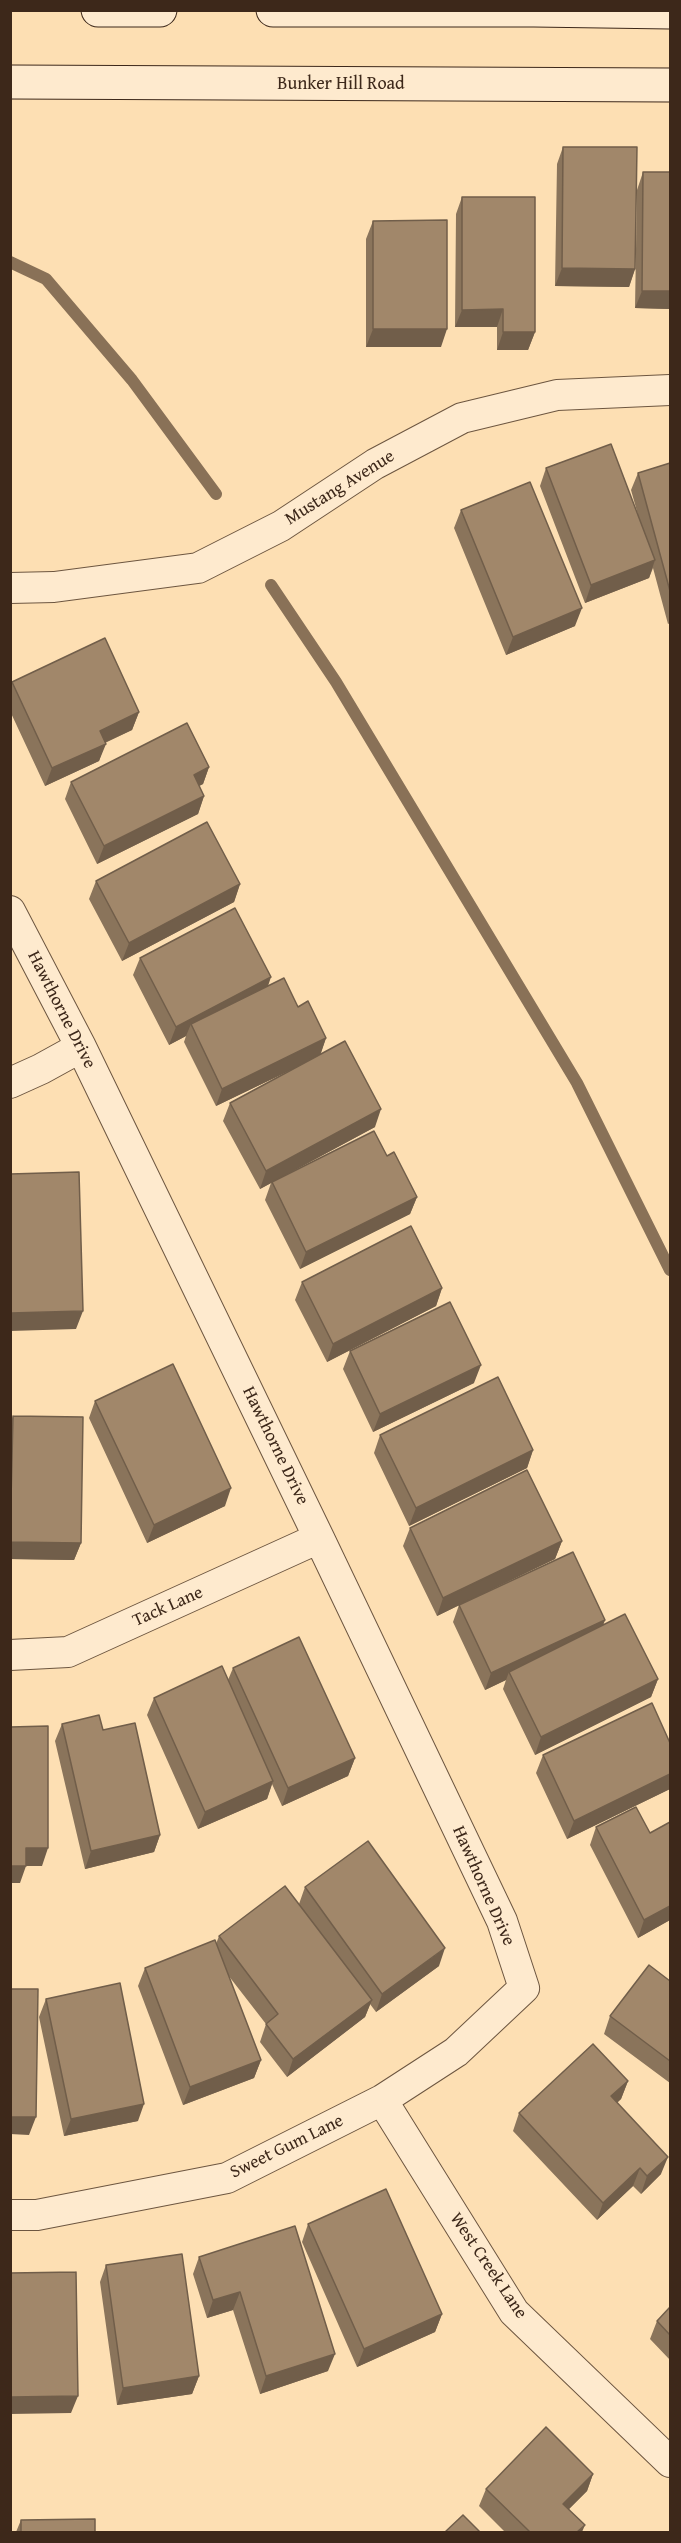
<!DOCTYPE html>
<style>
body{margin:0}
#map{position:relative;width:681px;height:2543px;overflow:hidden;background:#fddfb3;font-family:"Gentium Book Plus",serif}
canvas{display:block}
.frame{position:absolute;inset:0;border:12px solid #3d281a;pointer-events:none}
</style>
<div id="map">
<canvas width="681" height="2543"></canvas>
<div class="frame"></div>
</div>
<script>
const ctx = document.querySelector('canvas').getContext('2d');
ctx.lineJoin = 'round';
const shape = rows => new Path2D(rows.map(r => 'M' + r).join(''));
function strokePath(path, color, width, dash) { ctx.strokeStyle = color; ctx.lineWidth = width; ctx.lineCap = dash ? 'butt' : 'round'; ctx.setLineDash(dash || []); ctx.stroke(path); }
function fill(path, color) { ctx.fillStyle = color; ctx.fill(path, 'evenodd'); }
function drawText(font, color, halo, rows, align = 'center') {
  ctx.font = font + ' "Gentium Book Plus",serif'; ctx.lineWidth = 5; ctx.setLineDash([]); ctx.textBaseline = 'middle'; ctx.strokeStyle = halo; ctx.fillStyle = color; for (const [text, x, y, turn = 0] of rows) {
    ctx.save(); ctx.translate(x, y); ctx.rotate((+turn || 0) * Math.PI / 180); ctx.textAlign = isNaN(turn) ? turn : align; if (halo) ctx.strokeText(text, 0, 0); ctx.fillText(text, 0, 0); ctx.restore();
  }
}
strokePath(shape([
 [10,262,46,279,132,380,216,494],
 [271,585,336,682,577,1083,670,1270]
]), '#897157', 12);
const street = shape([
 [10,588,54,587,198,568,281,526,375,464,462,418,557,395,670,390],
 [10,911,81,1047,319,1538,502,1921,524,1988,456,2052,382,2100,227,2178,37,2215,10,2215],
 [10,1083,41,1069,81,1047],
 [10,1655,68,1652,319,1538],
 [382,2100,514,2312,670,2462]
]);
const secondary = shape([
 [98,10,160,10],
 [273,10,529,10],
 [534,10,670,12],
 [10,82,670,85]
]);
strokePath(street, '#6d5640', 32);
strokePath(secondary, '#3d281a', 35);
strokePath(street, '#feeace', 30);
strokePath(secondary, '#feeace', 33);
fill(shape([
 [563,147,635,269,629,287,555,286,557,164],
 [643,172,670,309,635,308,637,190],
 [462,197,535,332,528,350,497,350,497,327,455,327,456,214],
 [373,221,441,347,366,347,366,239],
 [670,463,670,623,668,624,653,568,649,578,585,603,540,486,546,468,638,515,631,490,638,473],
 [461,510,575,626,506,655,454,528],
 [12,682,139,712,132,730,105,743,99,761,45,786,10,711,10,685],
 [209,767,203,784,199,786,204,796,198,814,97,864,65,799,71,782],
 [96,881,240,884,234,902,122,961,89,899],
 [140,958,268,986,298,1007,326,1038,320,1055,375,1127,280,1178,387,1156,417,1197,410,1214,300,1269,265,1200,271,1183,260,1189,223,1121,230,1103,301,1065,216,1106,184,1042,186,1036,169,1045,133,975],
 [302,1282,442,1288,436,1306,327,1362,295,1300],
 [350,1351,474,1383,373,1432,343,1369],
 [95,1401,225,1506,147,1543,89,1418],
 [13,1416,81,1543,74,1560,10,1559,10,1424],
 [380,1435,533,1450,527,1468,409,1526,374,1453],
 [410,1528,562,1541,555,1559,464,1602,605,1620,603,1625,658,1679,651,1697,535,1755,503,1689,506,1680,485,1690,453,1622,459,1605,437,1616,403,1546],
 [233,1668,355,1758,348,1776,282,1806,272,1784,267,1799,198,1829,147,1715,154,1698,228,1680],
 [62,1724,103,1730,160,1835,154,1852,85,1869,55,1741],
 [670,1743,670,1789,567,1839,536,1773,543,1755],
 [596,1827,670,1920,638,1938,590,1845],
 [305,1887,439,1966,376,2012,370,2004,365,2017,287,2077,260,2042,266,2024,228,1975,261,2060,254,2078,183,2105,138,1986,145,1968,216,1944,219,1936,299,1904],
 [670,1981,670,2083,604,2034,610,2016],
 [46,1999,138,2121,64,2136,39,2017],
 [628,2081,621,2099,617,2103,661,2174,641,2194,633,2186,597,2220,513,2131,519,2113],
 [308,2224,442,2314,435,2332,357,2367,302,2242],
 [199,2257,328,2371,260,2394,233,2310,207,2318,193,2274],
 [106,2265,199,2376,192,2394,117,2405,100,2282],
 [670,2307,670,2360,650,2339,657,2321],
 [593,2474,587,2491,569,2509,582,2532,505,2532,479,2506,486,2489],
 [21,2520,95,2532,16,2532]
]), '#8a745b');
fill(shape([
 [562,268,635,269,629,287,555,286],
 [642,291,670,291,670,309,635,308],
 [503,309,497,327,455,327,462,310],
 [373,329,447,329,441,347,366,347],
 [503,332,535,332,528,350,497,350],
 [655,560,649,578,585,603,591,585],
 [582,608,575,626,506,655,513,637],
 [139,712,132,730,93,748,100,731],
 [106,744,99,761,45,786,52,768],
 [209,767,203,784,187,792,194,775],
 [204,796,198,814,97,864,104,846],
 [240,884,234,902,122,961,129,943],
 [271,977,265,995,191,1024,186,1036,169,1045,176,1027],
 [326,1038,320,1056,216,1106,222,1089],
 [381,1109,375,1127,260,1189,266,1171],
 [417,1197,410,1214,300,1269,306,1252],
 [442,1288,436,1306,327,1362,333,1344],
 [83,1311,76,1329,10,1331,10,1313],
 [481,1365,474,1383,373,1432,380,1414],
 [533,1450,527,1468,409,1526,416,1508],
 [231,1488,225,1506,147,1543,154,1525],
 [562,1541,555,1559,437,1616,443,1598],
 [10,1542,81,1543,74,1560,10,1559],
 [605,1620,598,1638,509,1672,506,1680,485,1690,491,1673],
 [658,1679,651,1697,535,1755,541,1737],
 [355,1758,348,1776,282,1806,288,1788],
 [670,1774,670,1789,567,1839,574,1821],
 [273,1781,267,1799,198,1829,205,1812],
 [160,1835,154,1852,85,1869,91,1851],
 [26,1848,48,1848,42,1866,26,1866,20,1883,10,1883,10,1866],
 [670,1906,670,1920,638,1938,644,1920],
 [445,1948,439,1966,376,2012,382,1994],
 [372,2000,365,2017,287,2077,293,2059],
 [261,2060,254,2078,183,2105,190,2087],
 [628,2081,621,2099,604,2114,611,2096],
 [144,2104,138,2121,64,2136,71,2119],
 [10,2117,36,2117,29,2135,10,2134],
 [668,2157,661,2174,641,2194,647,2176],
 [640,2168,633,2186,597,2220,603,2203],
 [240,2292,233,2310,207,2318,213,2300],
 [442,2314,435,2332,357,2367,364,2349],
 [335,2354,328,2371,260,2394,266,2376],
 [199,2376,192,2394,117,2405,123,2388],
 [78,2396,71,2413,10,2414,10,2397],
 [593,2474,587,2491,557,2521,563,2504],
 [585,2525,582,2532,577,2532]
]), '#715e4a');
const building = shape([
 [563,147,637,147,635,269,562,268,563,147],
 [643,172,670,172,670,291,642,291,643,172],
 [462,197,535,197,535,332,503,332,503,309,462,310,462,197],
 [447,220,447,329,373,329,373,221,447,220],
 [611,444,655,560,591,585,546,468,611,444],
 [670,463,670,591,638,473,670,463],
 [530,482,582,608,513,637,461,510,530,482],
 [105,638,139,712,100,731,106,744,52,768,12,682,105,638],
 [187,723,209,767,194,775,204,796,104,846,71,782,187,723],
 [207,822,240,884,129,943,96,881,207,822],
 [235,908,271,977,176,1027,140,958,235,908],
 [284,978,298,1007,308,1001,326,1038,222,1089,191,1024,284,978],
 [345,1041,381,1109,266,1171,230,1103,345,1041],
 [374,1131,387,1156,394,1152,417,1197,306,1252,272,1182,374,1131],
 [79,1172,83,1311,10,1313,10,1174,79,1172],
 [411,1226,442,1288,333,1344,302,1282,411,1226],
 [450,1302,481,1365,380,1414,350,1351,450,1302],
 [173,1364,231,1488,154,1525,95,1401,173,1364],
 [498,1377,533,1450,416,1508,380,1435,498,1377],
 [13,1416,83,1417,81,1543,10,1542,13,1416],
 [527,1470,562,1541,443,1598,410,1528,527,1470],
 [573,1552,605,1620,491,1673,459,1605,573,1552],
 [625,1614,658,1679,541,1737,509,1672,625,1614],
 [299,1637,355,1758,288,1788,233,1668,299,1637],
 [222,1666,273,1781,205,1812,154,1698,222,1666],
 [652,1703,670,1743,670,1774,574,1821,543,1755,652,1703],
 [99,1715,103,1730,135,1723,160,1835,91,1851,62,1724,99,1715],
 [48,1726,48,1848,26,1848,26,1866,10,1866,10,1727,48,1726],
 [636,1807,650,1833,670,1822,670,1906,644,1920,596,1827,636,1807],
 [368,1841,445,1948,382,1994,305,1887,368,1841],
 [285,1886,372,2000,293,2059,266,2024,278,2014,219,1936,285,1886],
 [215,1940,261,2060,190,2087,145,1968,215,1940],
 [649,1965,670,1981,670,2061,610,2016,649,1965],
 [120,1983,144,2104,71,2119,46,1999,120,1983],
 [10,1989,38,1989,36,2117,10,2117,10,1989],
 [593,2044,628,2081,611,2096,668,2157,647,2176,640,2168,603,2203,519,2113,593,2044],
 [386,2189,442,2314,364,2349,308,2224,386,2189],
 [295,2226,335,2354,266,2376,240,2292,213,2300,199,2257,295,2226],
 [182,2254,199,2376,123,2388,106,2265,182,2254],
 [76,2272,78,2396,10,2397,10,2273,76,2272],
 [670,2307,670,2335,657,2321,670,2307],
 [546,2427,593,2474,563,2504,585,2525,577,2532,530,2532,486,2489,546,2427],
 [463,2515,480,2532,445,2532,463,2515],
 [95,2519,95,2532,21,2532,21,2520,95,2519]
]);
fill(building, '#a1876a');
strokePath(building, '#715e4a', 1.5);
drawText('18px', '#3d281a', '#feeace', [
 ["Bunker Hill Road",341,84],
 ["Mustang Avenue",340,488,-32],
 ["Hawthorne Drive",61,1010,63],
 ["Hawthorne Drive",275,1446,64],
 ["Tack Lane",168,1607,-24],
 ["Hawthorne Drive",483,1886,66],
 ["Sweet Gum Lane",287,2147,-26],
 ["West Creek Lane",488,2266,56]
]);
</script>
